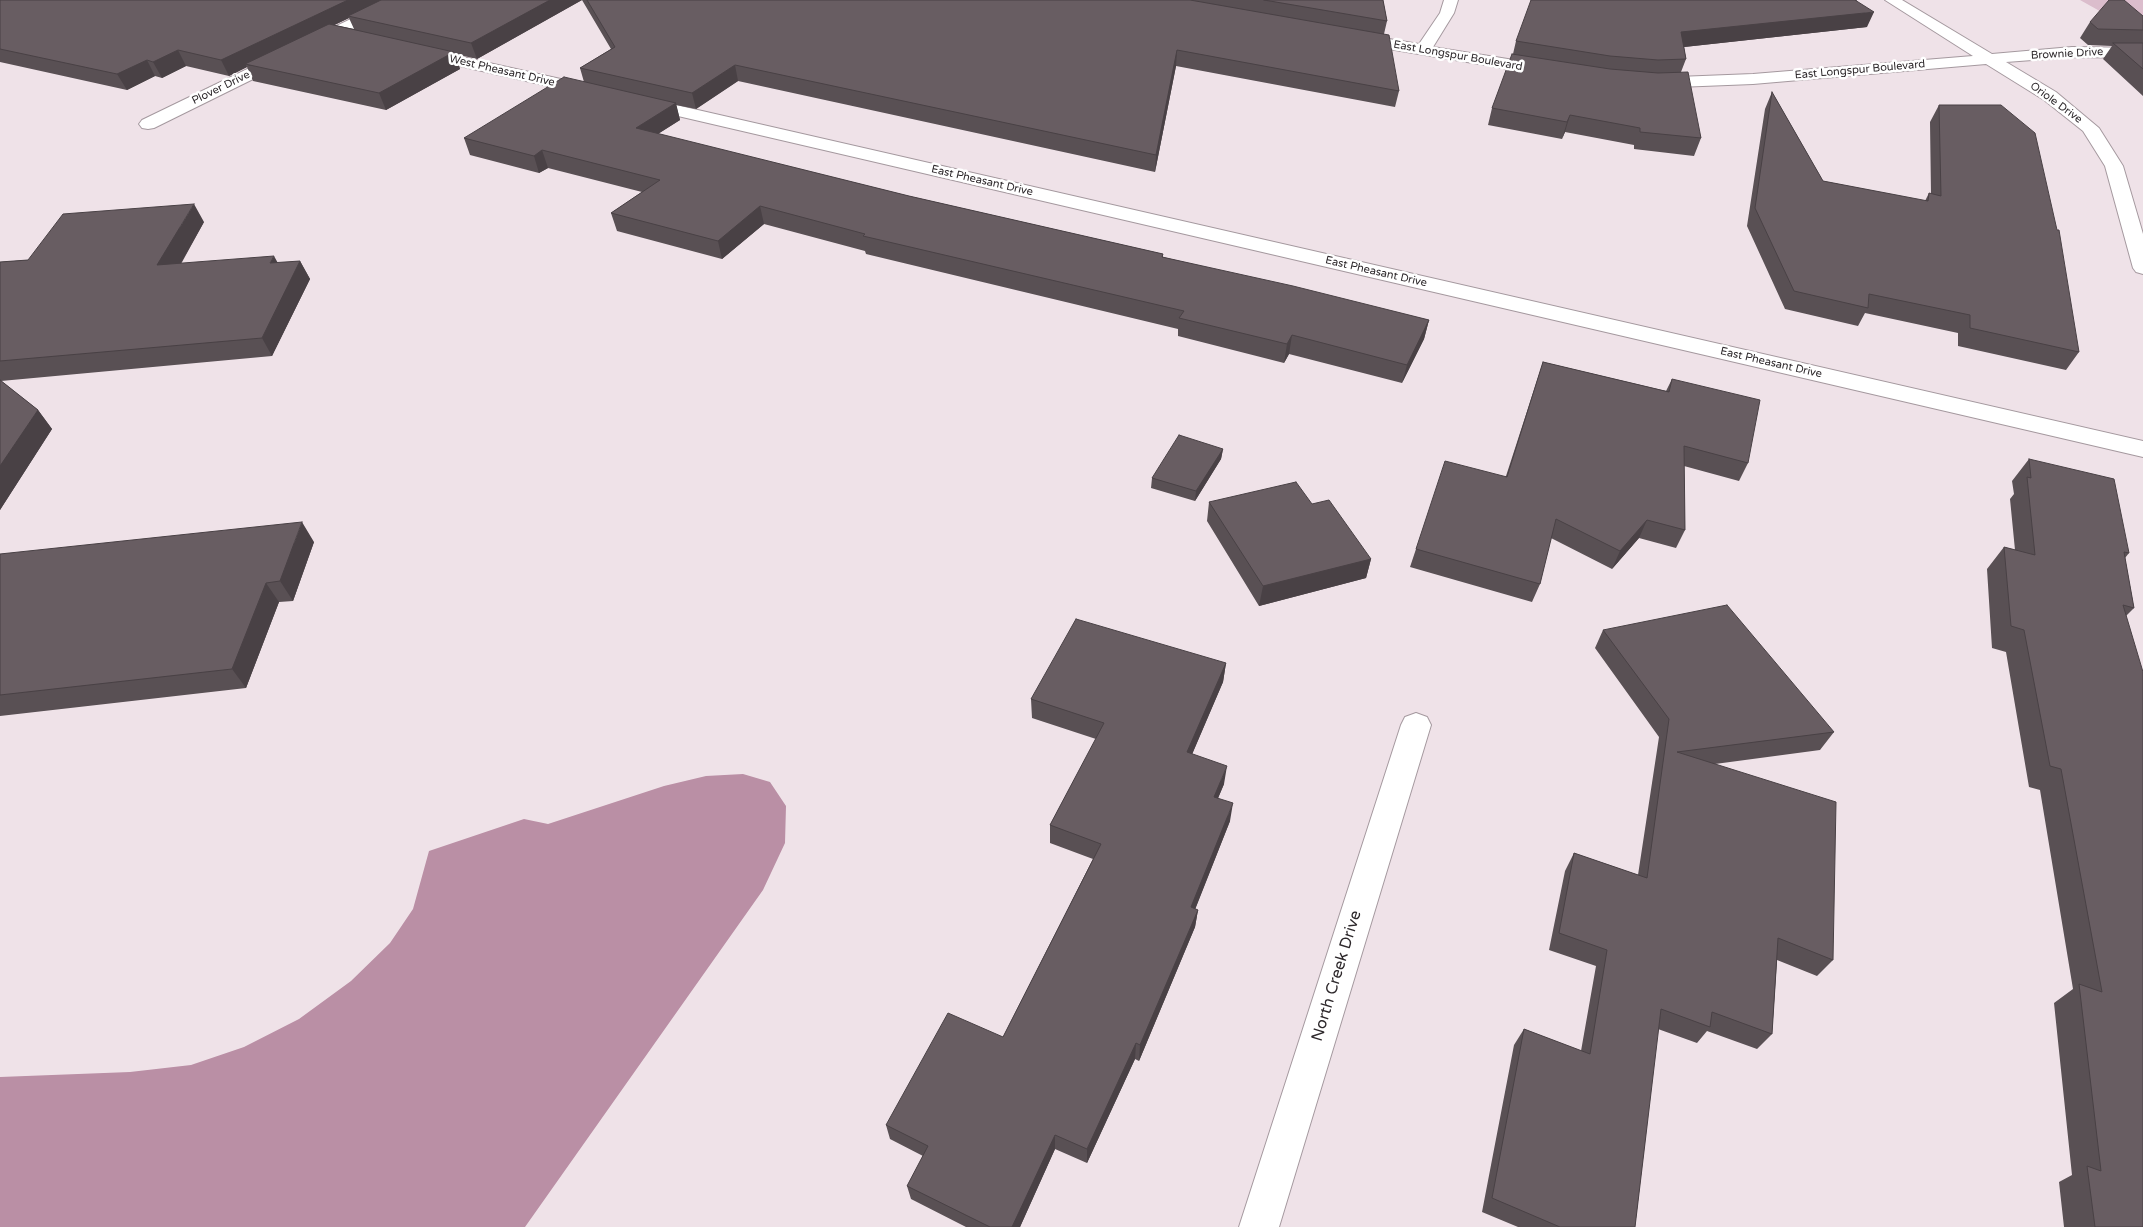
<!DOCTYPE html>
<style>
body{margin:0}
canvas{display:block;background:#efe2e8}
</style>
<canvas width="2143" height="1227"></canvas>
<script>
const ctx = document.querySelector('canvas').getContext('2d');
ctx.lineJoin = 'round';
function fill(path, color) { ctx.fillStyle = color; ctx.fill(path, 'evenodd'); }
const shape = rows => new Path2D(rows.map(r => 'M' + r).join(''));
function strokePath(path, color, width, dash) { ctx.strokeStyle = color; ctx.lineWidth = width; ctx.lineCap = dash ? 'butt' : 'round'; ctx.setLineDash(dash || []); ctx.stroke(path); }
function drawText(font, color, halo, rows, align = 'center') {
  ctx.font = font + ' "Varela Round",sans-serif'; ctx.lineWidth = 5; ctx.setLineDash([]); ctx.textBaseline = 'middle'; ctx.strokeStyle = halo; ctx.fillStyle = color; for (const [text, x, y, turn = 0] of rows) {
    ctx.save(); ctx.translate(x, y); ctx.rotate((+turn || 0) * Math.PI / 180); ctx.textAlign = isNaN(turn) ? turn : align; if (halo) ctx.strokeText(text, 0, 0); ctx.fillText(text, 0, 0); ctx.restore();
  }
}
fill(shape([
 [2080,0,2143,0,2143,35,2130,28]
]), '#dbbdcc');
fill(shape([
 [743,774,770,782,786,806,785,843,763,890,525,1227,0,1227,0,1077,130,1072,191,1065,244,1047,299,1019,351,981,390,943,413,909,429,851,524,819,548,824,664,786,706,776]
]), '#ba8fa5');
const minor = shape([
 [390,0,409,0,407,3,154,128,148,129,142,128,139,124,142,120,390,0],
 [1444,0,1458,0,1454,13,1433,47,1545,65,1551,67,1553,70,1551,73,1545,75,1353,43,1348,41,1345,38,1348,35,1353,33,1419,44,1440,13,1444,0],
 [1885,0,1902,0,1992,54,2072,47,2143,48,2143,58,2072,57,2006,62,2056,92,2099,128,2123,166,2143,234,2143,274,2136,272,2133,268,2105,166,2083,131,2044,100,1986,64,1753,84,1652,88,1646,86,1644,83,1646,80,1652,78,1753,74,1973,56,1885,0],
 [422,48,592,86,598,87,600,91,598,95,592,96,416,56,414,53,416,50,422,48],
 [641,97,2143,441,2143,457,635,106,633,102,635,98,641,97],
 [1416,713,1427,717,1431,725,1279,1227,1239,1227,1401,725,1405,717,1416,713]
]);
strokePath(minor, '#a5999f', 2);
fill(minor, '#fff');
fill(shape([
 [0,0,582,0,477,59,455,54,460,69,386,110,253,81,247,67,229,76,186,66,162,78,155,76,127,90,0,62],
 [349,18,354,29,334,25],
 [582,0,1383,0,1387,21,1384,34,1399,91,1395,107,1176,66,1155,172,738,81,696,109,676,105,680,120,658,134,909,196,1163,254,1163,257,1429,320,1424,339,1402,383,1289,354,1284,363,1178,336,1178,329,866,254,865,251,764,224,722,259,617,231,611,213,642,192,548,168,539,173,470,155,464,138,584,82,580,68,611,49],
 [1856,1,1867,27,1684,47,1686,59,1681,72,1701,138,1694,156,1634,149,1634,145,1565,132,1562,139,1488,125,1492,108,1513,54,1516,41],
 [2143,16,2143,96,2103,59,2112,46,2088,45,2080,38,2090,22],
 [1772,92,1823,181,1925,201,1929,193,1931,194,1930,122,1939,105,2079,352,2066,370,1958,346,1958,333,1865,313,1858,326,1785,309,1747,226,1765,109],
 [204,222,181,264,278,263,300,261,310,279,272,356,1,381,38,410,52,429,0,510,0,262,28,260],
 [1543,362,1666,391,1672,379,1748,463,1739,481,1684,466,1685,530,1676,548,1639,538,1612,569,1551,538,1540,584,1532,602,1410,567,1416,549,1506,476],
 [1223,449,1221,459,1195,501,1151,488,1152,478],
 [2029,459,2129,553,2125,558,2134,608,2126,616,2143,1227,2064,1227,2059,1182,2072,1175,2054,1003,2073,989,2040,790,2029,787,2006,652,1992,648,1987,569,2004,547,2015,550,2010,499,2014,494,2012,481],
 [1209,502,1312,504,1371,559,1366,578,1259,606,1207,521],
 [314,542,293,601,279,602,246,688,0,716,0,554],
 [1603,630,1834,732,1820,750,1715,764,1833,960,1817,976,1777,960,1772,1034,1757,1049,1707,1031,1697,1043,1658,1029,1635,1227,1518,1227,1482,1212,1514,1045,1524,1029,1581,1051,1596,966,1549,950,1565,871,1574,853,1638,875,1659,737,1595,648],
 [1226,663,1223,682,1192,754,1224,784,1218,798,1230,821,1195,909,1198,910,1195,927,1139,1061,1135,1059,1087,1163,1055,1149,1020,1227,966,1227,911,1199,907,1186,923,1156,890,1139,886,1125,1003,1037,1093,859,1050,843,1050,825,1096,739,1032,718,1031,699]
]), '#595054');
fill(shape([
 [348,0,386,0,348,16,349,18,250,66,245,64,247,67,229,76,221,60],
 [550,0,582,0,477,59,471,43],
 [1854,0,1857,0,1850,14,1874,12,1867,27,1675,48,1681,32],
 [178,50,186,66,162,78,153,62],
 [1177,50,1176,66,1155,172,1156,155],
 [454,52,460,69,386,110,379,93],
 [147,60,155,76,127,90,117,74],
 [735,65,738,81,696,109,692,93],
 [676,103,680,120,640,145,636,128],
 [1570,115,1565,132,1562,139,1567,122],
 [542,150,548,168,539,173,534,156],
 [194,204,204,222,169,284,157,265],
 [760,206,764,224,722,259,718,241],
 [274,256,284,274,270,263],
 [300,261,310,279,272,356,262,338],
 [1429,320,1424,339,1402,383,1407,365],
 [1292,335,1289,354,1284,363,1287,344],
 [38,410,52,429,0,510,0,466],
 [1223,449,1221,459,1195,501,1196,491],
 [1647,520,1639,538,1612,569,1620,551],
 [302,522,314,542,293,601,280,581],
 [1371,559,1366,578,1259,606,1263,586],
 [266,583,279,602,246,688,232,669],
 [1226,663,1223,682,1185,771,1187,752],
 [1227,766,1224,784,1211,815,1214,797],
 [1233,803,1230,821,1189,925,1191,907],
 [1198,910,1195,927,1139,1061,1140,1045],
 [1136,1043,1135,1059,1087,1163,1087,1149],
 [1055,1135,1055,1149,1020,1227,1012,1227]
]), '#494145');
const building = shape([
 [0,0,348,0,221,60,178,50,153,62,147,60,117,74,0,49,0,0],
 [381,0,550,0,471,43,348,16,381,0],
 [587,0,1190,0,1389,35,1399,91,1177,50,1156,155,735,65,692,93,580,68,615,47,587,0],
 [1264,0,1383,0,1387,21,1264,0],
 [1531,0,1855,0,1874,12,1681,32,1686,59,1658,60,1610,56,1516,41,1531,0],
 [2109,0,2124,0,2143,16,2143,30,2098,29,2090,22,2109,0],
 [329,24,454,52,379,93,245,64,329,24],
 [2113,43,2143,43,2143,69,2113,43],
 [1512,54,1610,69,1658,73,1688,72,1701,138,1640,132,1640,128,1570,115,1567,122,1492,108,1512,54],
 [564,77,676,103,636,128,909,196,1163,254,1162,257,1293,286,1429,320,1407,365,1292,335,1287,344,1179,318,1184,311,863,236,865,234,760,206,718,241,611,213,660,180,542,150,534,156,464,138,564,77],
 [1772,92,1823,181,1928,201,1929,193,1941,196,1939,105,2001,105,2035,133,2057,230,2059,230,2079,352,1970,328,1970,315,1869,294,1868,308,1794,291,1755,208,1772,92],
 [194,204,157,265,274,256,270,263,300,261,262,338,0,361,0,262,28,260,63,214,194,204],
 [1543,362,1669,392,1672,379,1760,400,1748,463,1684,446,1685,530,1647,520,1620,551,1556,519,1540,584,1416,549,1445,461,1507,477,1543,362],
 [0,380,38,410,0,466,0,380],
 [1179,435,1223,449,1196,491,1152,478,1179,435],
 [2029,459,2114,479,2129,553,2124,552,2134,608,2123,605,2143,672,2143,1227,2095,1227,2087,1166,2101,1171,2079,984,2102,992,2061,769,2050,766,2024,630,2011,626,2004,547,2035,555,2027,477,2031,478,2029,459],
 [1296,482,1312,504,1329,500,1371,559,1263,586,1209,502,1296,482],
 [302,522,280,581,266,583,232,669,0,695,0,554,302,522],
 [1727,605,1834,732,1677,752,1836,802,1833,960,1778,938,1772,1034,1712,1012,1710,1027,1661,1009,1635,1227,1560,1227,1492,1198,1524,1029,1590,1054,1607,950,1559,933,1574,853,1647,878,1669,719,1603,630,1727,605],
 [1076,619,1226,663,1187,752,1227,766,1214,797,1233,803,1191,907,1198,910,1140,1045,1136,1043,1087,1149,1055,1135,1012,1227,990,1227,907,1186,928,1146,886,1125,948,1013,1003,1037,1101,844,1050,825,1104,723,1031,699,1076,619]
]);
fill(building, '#685d62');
strokePath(building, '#494145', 1);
drawText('11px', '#2d282b', '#fff', [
 ["Brownie Drive",2067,54,-3],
 ["East Longspur Boulevard",1458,56,10],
 ["East Longspur Boulevard",1860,70,-5],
 ["West Pheasant Drive",502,71,13],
 ["Plover Drive",221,88,-26],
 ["Oriole Drive",2056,103,36],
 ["East Pheasant Drive",982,181,13],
 ["East Pheasant Drive",1376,272,13],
 ["East Pheasant Drive",1771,363,13]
]);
drawText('16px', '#2d282b', '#fff', [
 ["North Creek Drive",1337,976,-73]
]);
</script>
